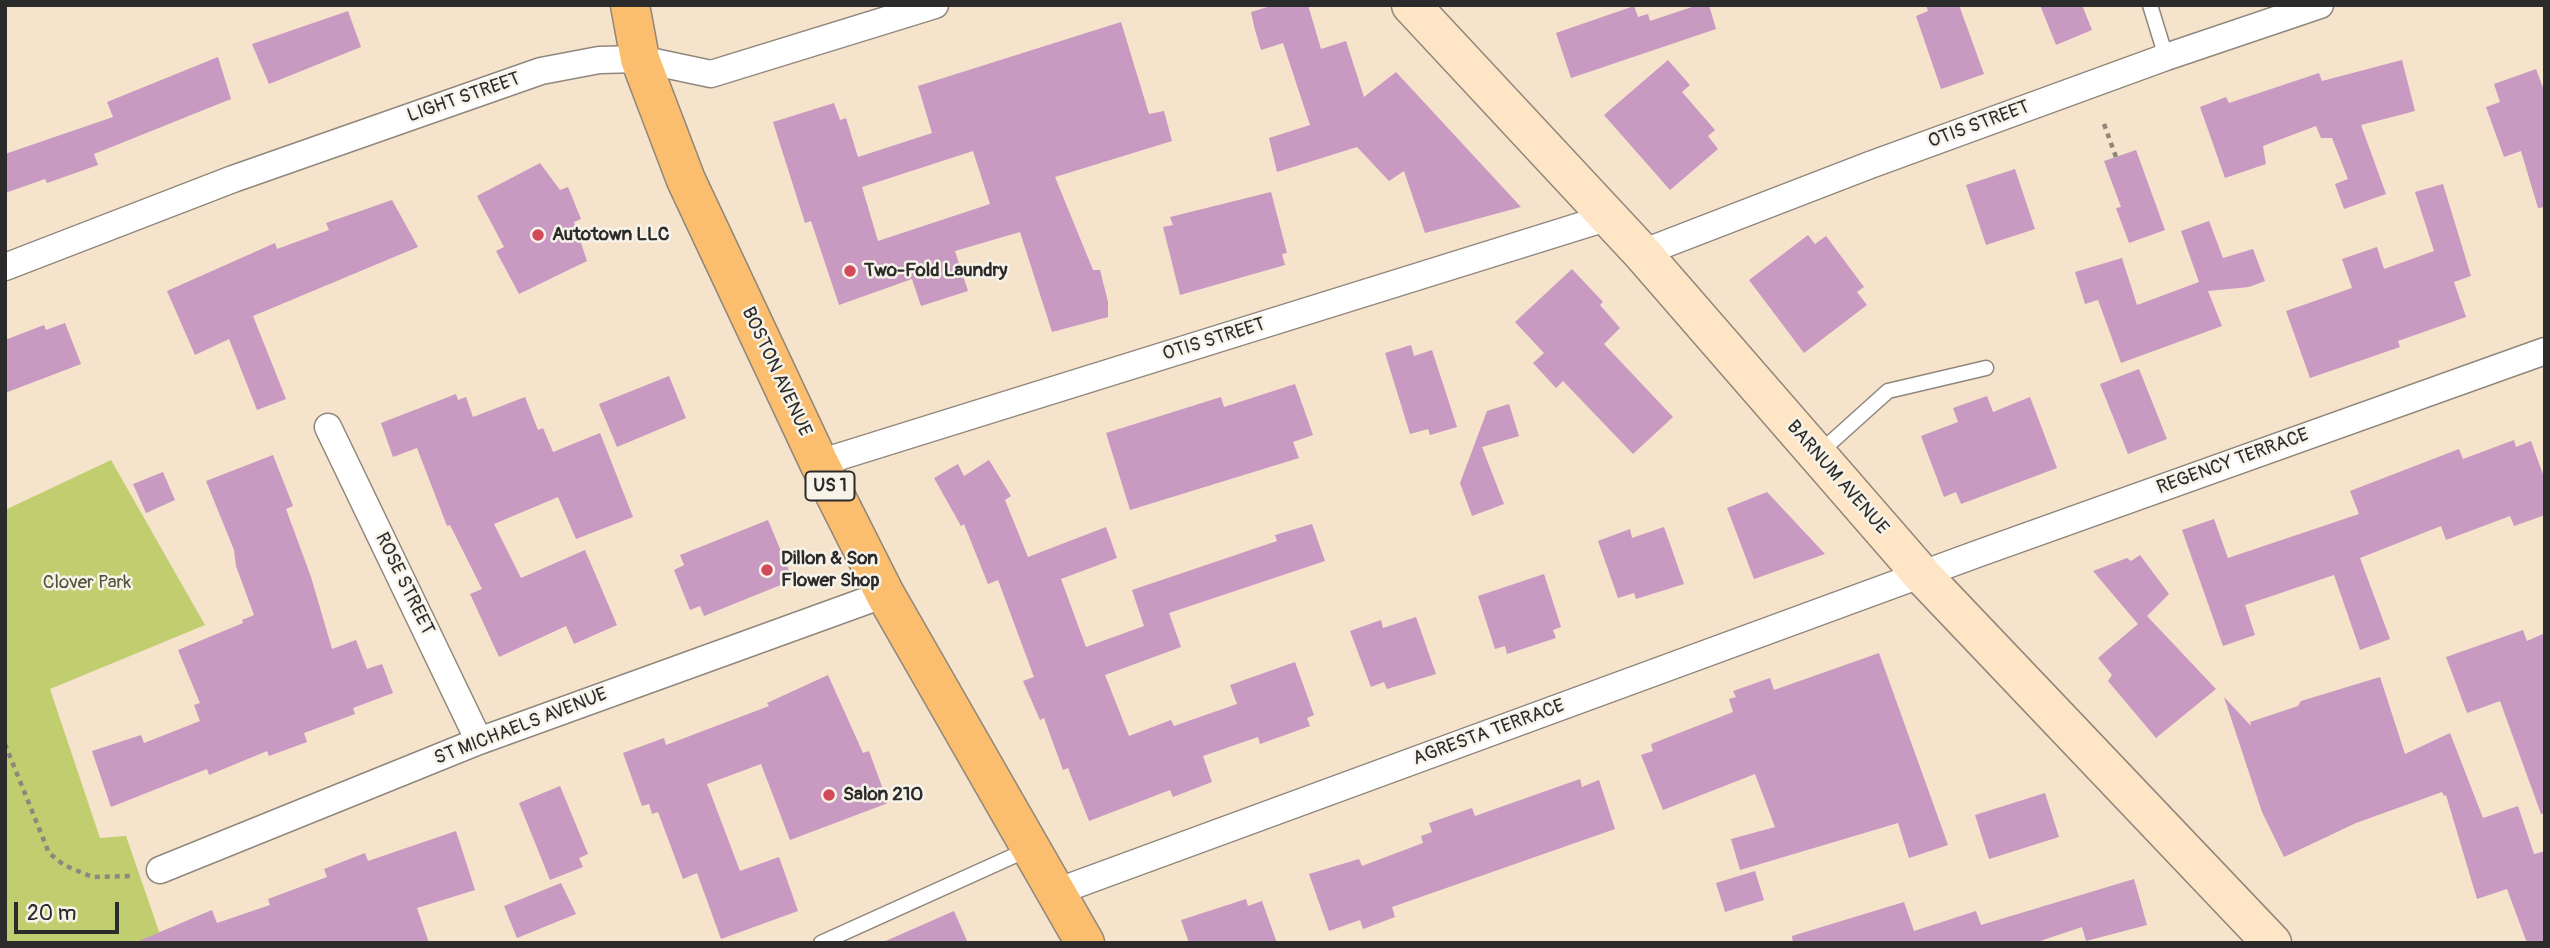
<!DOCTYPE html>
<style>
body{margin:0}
#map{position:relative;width:2550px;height:948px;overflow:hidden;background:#f5e3cc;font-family:Pangolin,sans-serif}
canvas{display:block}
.frame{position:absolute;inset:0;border:7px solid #2b2b2b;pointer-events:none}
.scale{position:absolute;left:14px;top:902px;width:105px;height:32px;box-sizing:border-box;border:4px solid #2b2b2b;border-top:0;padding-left:9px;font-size:21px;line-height:24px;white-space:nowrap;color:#2b2b2b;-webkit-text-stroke:5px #f7f3e8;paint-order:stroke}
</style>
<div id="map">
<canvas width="2550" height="948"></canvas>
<div class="frame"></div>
<div class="scale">20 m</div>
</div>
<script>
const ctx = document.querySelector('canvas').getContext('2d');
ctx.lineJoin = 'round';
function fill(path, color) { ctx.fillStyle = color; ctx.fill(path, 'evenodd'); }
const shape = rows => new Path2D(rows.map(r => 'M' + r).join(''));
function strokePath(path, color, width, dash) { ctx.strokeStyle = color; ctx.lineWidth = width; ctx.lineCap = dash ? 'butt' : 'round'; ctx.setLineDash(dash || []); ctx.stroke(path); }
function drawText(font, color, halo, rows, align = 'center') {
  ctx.font = font + ' Pangolin,sans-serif'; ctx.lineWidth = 5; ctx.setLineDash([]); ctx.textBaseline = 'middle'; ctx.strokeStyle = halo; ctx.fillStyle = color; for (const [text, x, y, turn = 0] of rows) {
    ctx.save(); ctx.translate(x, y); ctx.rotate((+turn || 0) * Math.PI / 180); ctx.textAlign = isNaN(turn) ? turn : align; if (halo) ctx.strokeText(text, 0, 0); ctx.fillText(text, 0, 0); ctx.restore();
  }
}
fill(shape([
 [111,460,205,625,50,689,100,838,126,836,163,943,5,943,5,510]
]), '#c1ce70');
fill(shape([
 [1274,5,1308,5,1321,49,1346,41,1364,97,1396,72,1521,207,1425,233,1404,171,1389,181,1357,147,1277,172,1269,138,1310,125,1283,43,1261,50,1255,30,1251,12],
 [1698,5,1709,5,1716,29,1571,78,1556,33,1634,6,1638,17,1648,14,1650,21],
 [1926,5,1959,5,1984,74,1941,89,1916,16,1928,11],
 [2040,5,2082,5,2092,30,2056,45],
 [348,11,361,47,269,84,252,44],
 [1121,22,1149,114,1164,111,1172,141,1055,177,1093,270,1100,270,1108,302,1108,317,1052,332,1020,232,955,251,968,291,921,306,912,279,839,305,811,221,805,223,773,122,834,103,840,120,846,118,858,157,932,133,918,86],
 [973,151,990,204,878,241,862,187],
 [218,57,231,99,94,154,98,165,47,183,45,179,5,193,5,154,113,117,107,102],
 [1668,60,1690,85,1682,92,1715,130,1708,136,1718,149,1670,190,1604,115],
 [2402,60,2415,111,2361,125,2386,194,2344,209,2335,184,2348,179,2332,138,2321,138,2316,126,2263,146,2266,164,2225,178,2200,107,2226,97,2229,103,2319,73,2322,81],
 [2536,69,2545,93,2545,207,2538,208,2521,151,2504,157,2486,107,2500,102,2494,84],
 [2136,150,2165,230,2129,243,2116,208,2121,207,2104,161],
 [540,163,560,190,568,187,581,219,574,222,587,261,519,294,496,251,504,247,477,196],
 [2015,169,2035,229,1986,245,1966,185],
 [2443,184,2471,276,2454,282,2466,317,2398,341,2400,347,2310,378,2286,311,2352,288,2342,259,2377,247,2384,269,2434,251,2415,192],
 [1271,192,1287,253,1282,254,1285,265,1180,295,1163,227,1173,225,1170,217],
 [392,200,418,247,253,316,286,399,257,410,229,339,195,355,167,291,275,243,277,249,329,230,326,223],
 [2209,221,2223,258,2253,249,2265,281,2249,287,2208,291,2222,326,2121,363,2098,300,2085,304,2075,272,2122,258,2137,305,2199,282,2181,231],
 [1808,235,1815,244,1826,236,1864,287,1857,292,1867,305,1804,353,1749,280],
 [1572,269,1603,302,1600,305,1620,328,1604,344,1673,417,1633,454,1563,381,1556,388,1533,363,1544,353,1515,322],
 [65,323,81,364,5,393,5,340,44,325,46,330],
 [1411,345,1414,356,1432,350,1457,427,1430,435,1428,429,1410,434,1385,353],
 [2139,369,2167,439,2128,454,2100,384],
 [669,376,686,418,617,447,599,404],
 [1295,384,1313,435,1293,442,1299,458,1130,510,1106,433,1221,397,1224,407],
 [456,394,458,400,466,397,473,417,525,397,538,430,543,428,553,452,600,433,633,517,576,539,558,497,494,524,521,578,585,550,617,625,574,644,566,626,499,657,470,594,482,589,450,525,447,526,417,448,393,457,381,423],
 [1987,396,1993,412,2030,397,2057,468,1961,504,1956,492,1944,497,1921,436,1958,422,1953,408],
 [1509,404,1519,436,1482,447,1504,504,1472,516,1460,483,1487,411],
 [2514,440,2516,447,2531,441,2545,480,2545,515,2514,526,2510,516,2446,540,2441,526,2360,558,2390,639,2360,650,2334,575,2245,605,2255,635,2223,646,2182,530,2214,519,2228,558,2359,514,2350,491,2459,449,2463,459],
 [273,455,293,506,286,509,311,577,332,649,356,640,367,669,382,664,393,693,353,708,355,714,304,733,307,742,269,756,267,751,209,775,207,769,111,807,92,751,141,735,144,743,200,721,194,705,200,703,178,650,243,623,242,620,254,615,236,566,234,550,206,481],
 [989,460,1011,496,1005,500,1028,557,1106,527,1117,558,1061,579,1086,647,1144,626,1132,590,1277,541,1275,535,1312,524,1325,561,1169,613,1181,647,1105,675,1129,736,1171,720,1174,726,1237,704,1230,685,1295,662,1314,715,1307,718,1310,726,1260,744,1258,737,1203,756,1212,782,1173,797,1170,790,1089,821,1068,768,1063,770,1044,718,1040,720,1023,681,1034,677,998,580,988,584,964,524,961,526,934,478,958,464,964,476],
 [163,472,175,500,146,513,133,484],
 [1767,492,1825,554,1754,579,1727,508],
 [768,520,793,580,704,616,700,606,690,610,674,570,684,565,680,555],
 [1664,527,1684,584,1636,599,1634,593,1618,598,1598,541,1630,529,1632,538],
 [2140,555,2169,594,2147,616,2216,689,2156,738,2108,681,2112,675,2098,658,2138,624,2093,571,2127,558,2131,561],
 [1544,574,1561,627,1553,630,1556,638,1507,654,1505,646,1495,649,1478,596],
 [1416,617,1436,674,1387,689,1384,682,1371,687,1350,631,1381,620,1383,628],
 [2523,630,2527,641,2545,633,2545,813,2541,814,2500,701,2467,713,2446,657],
 [1879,653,1948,845,1909,858,1898,823,1740,870,1731,839,1775,827,1755,774,1663,810,1641,755,1653,751,1651,744,1733,712,1729,699,1736,697,1733,691,1770,678,1774,690],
 [828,675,863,753,869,751,888,803,790,840,761,764,707,784,740,871,779,857,798,911,721,939,697,873,683,879,658,812,652,814,649,804,642,806,623,753,664,738,666,745,769,706,767,703],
 [2380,677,2405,754,2450,733,2483,818,2518,806,2534,854,2545,851,2545,943,2527,943,2507,889,2477,899,2446,795,2444,796,2442,792,2356,823,2284,857,2262,812,2224,697,2251,726,2250,722,2298,706,2301,701],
 [1580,779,1582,787,1599,780,1615,829,1392,907,1395,917,1363,929,1360,920,1329,931,1309,874,1359,859,1362,866,1423,843,1421,836,1432,832,1429,823,1472,808,1475,816],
 [560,786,588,854,579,858,583,867,550,880,519,803],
 [2045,793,2059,837,1989,859,1975,815],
 [456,831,475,890,417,908,429,943,134,943,212,910,217,923,270,905,268,899,327,877,324,869,365,853,368,861],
 [1755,871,1764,900,1725,912,1716,883],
 [2134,879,2147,925,2086,941,2082,927,2034,943,1793,943,1792,936,1904,902,1914,931,1976,911,1981,925],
 [561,883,576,914,517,938,504,906],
 [1246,899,1248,906,1262,901,1277,943,1189,943,1181,920],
 [954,911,968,943,881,943]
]), '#c899c1');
const lane = shape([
 [2150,5,2166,57],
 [1818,454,1888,391,1986,368],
 [821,943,1029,849]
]);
const street = shape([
 [1642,253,1870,165,2166,57,2320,5],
 [5,267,233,179,541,71,599,60,640,59,711,74,935,5],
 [328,427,479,741],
 [819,463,1609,217],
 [160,870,479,741,885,594],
 [1056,892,1977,554,2545,351]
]);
const secondary = shape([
 [1411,5,1642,253,1922,575,2272,943]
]);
const primary = shape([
 [630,5,640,59,686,180,819,463,885,594,1085,943]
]);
strokePath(lane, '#90877c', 17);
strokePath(street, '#90877c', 29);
strokePath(secondary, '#90877c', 41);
strokePath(primary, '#90877c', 41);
strokePath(shape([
 [2104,124,2116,157],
 [5,744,49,853,64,865,92,877,132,876]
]), '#90877c', 4.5, [5, 5]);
strokePath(lane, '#fff', 14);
strokePath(street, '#fff', 26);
strokePath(secondary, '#fde5c5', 38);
strokePath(primary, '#fbbd6e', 38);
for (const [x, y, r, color] of [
 [538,235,7,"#d1495b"],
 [850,271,7,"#d1495b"],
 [767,570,7,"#d1495b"],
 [829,795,7,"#d1495b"]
]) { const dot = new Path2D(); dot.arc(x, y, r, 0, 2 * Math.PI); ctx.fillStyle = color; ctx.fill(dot); strokePath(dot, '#f7f3e8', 2.5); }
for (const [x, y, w] of [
 [830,486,49]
]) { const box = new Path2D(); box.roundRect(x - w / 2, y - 14.5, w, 29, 5); ctx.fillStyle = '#f7f3e8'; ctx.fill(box); strokePath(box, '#2b2b2b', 2); }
drawText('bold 18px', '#2b2b2b', null, [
 ["US 1",830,486]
]);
drawText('19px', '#2b2b2b', '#f7f3e8', [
 ["LIGHT STREET",464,98,-19],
 ["OTIS STREET",1979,125,-20],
 ["OTIS STREET",1214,340,-17],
 ["BOSTON AVENUE",776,372,65],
 ["REGENCY TERRACE",2233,462,-20],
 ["BARNUM AVENUE",1837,478,49],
 ["ROSE STREET",404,584,64],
 ["ST MICHAELS AVENUE",521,727,-21],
 ["AGRESTA TERRACE",1489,733,-20]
]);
drawText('bold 19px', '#2b2b2b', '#f7f3e8', [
 ["Autotown LLC",552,235],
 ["Two-Fold Laundry",864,271],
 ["Dillon & Son",781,559],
 ["Flower Shop",781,581],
 ["Salon 210",843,795]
], 'left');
drawText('19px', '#50543c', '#f7f3e8', [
 ["Clover Park",87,583]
]);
</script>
